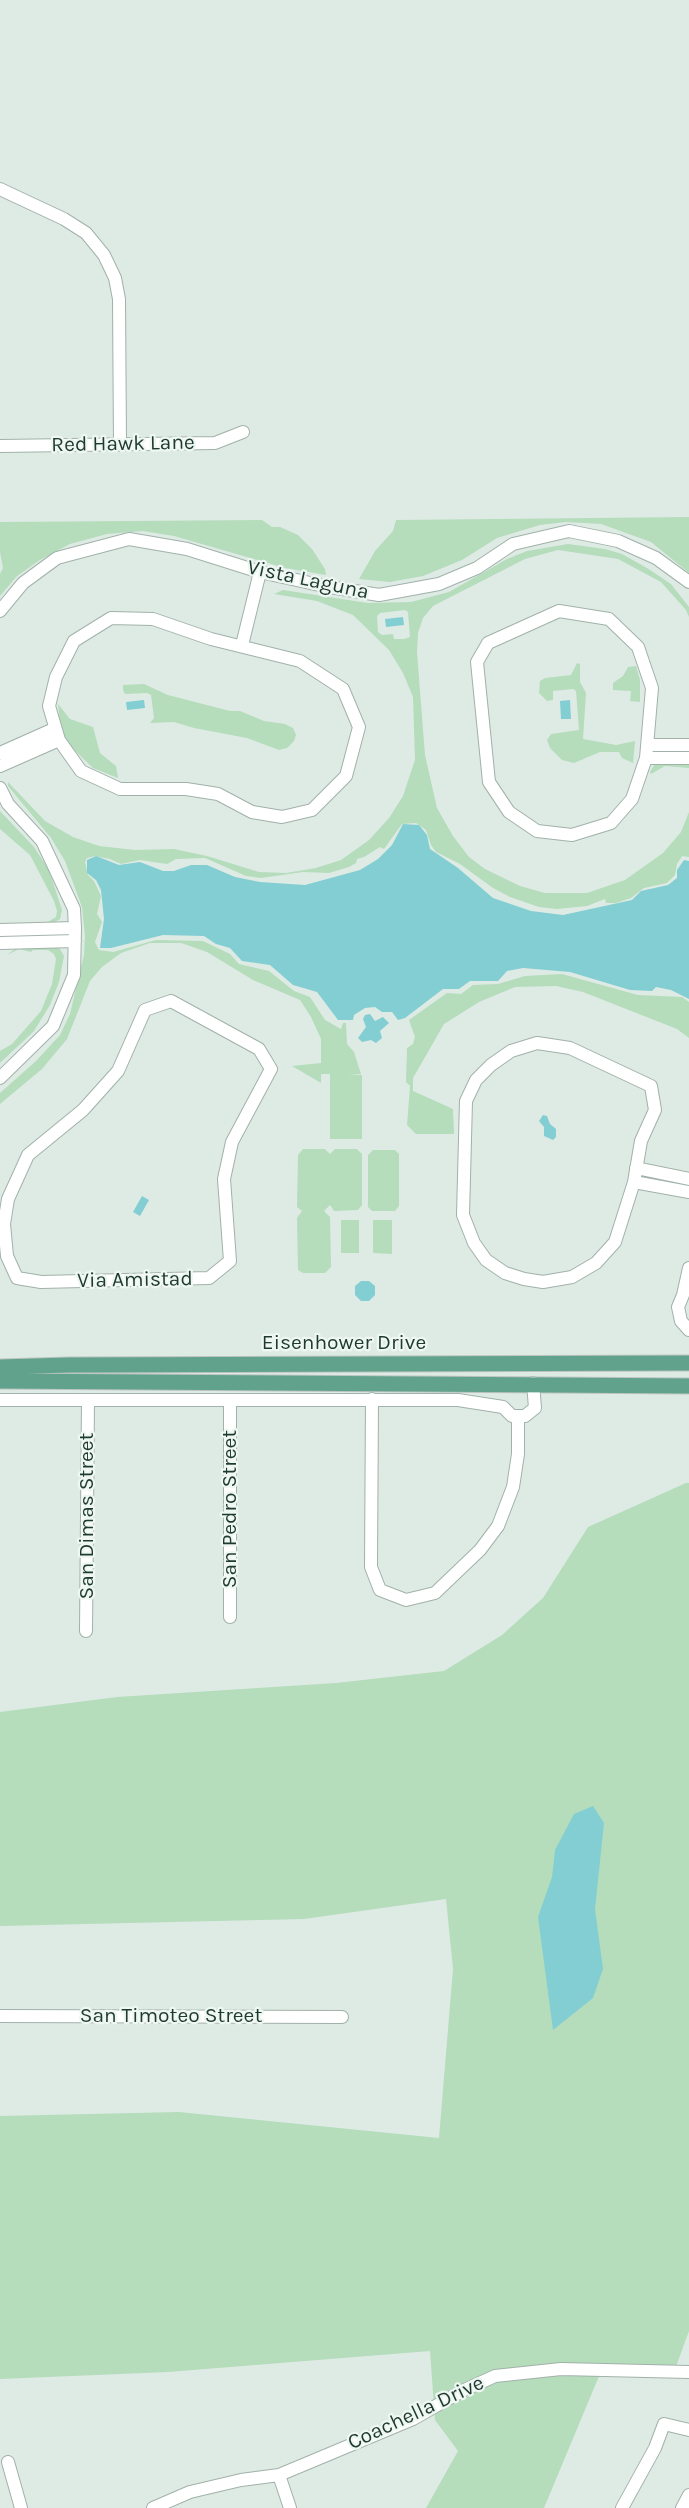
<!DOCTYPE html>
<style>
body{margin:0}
canvas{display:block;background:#deeae4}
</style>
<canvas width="689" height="2508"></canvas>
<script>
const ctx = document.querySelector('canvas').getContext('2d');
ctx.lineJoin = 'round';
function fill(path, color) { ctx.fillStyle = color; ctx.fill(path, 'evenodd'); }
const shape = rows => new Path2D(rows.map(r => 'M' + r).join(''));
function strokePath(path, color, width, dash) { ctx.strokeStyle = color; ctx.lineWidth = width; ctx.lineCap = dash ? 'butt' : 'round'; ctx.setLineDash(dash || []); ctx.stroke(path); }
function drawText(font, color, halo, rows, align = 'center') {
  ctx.font = font + ' Karla,sans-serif'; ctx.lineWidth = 4.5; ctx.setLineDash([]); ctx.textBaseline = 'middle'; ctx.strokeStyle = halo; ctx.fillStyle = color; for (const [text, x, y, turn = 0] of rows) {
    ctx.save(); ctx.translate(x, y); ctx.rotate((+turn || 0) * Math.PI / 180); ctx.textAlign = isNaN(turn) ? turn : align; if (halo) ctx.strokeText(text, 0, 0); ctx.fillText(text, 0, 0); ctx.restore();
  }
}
fill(shape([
 [689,517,689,573,651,542,601,524,566,522,540,525,497,538,462,560,423,576,390,582,359,579,375,551,393,531,396,520],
 [262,520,272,527,280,527,298,535,312,549,325,569,326,575,285,568,174,536,143,531,107,534,70,544,40,560,17,576,0,596,0,574,3,568,0,552,0,522],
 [568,544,605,549,622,554,647,568,671,584,689,607,689,617,686,610,661,582,618,559,558,550,525,559,433,606,423,618,418,633,417,652,425,755,437,808,453,836,469,857,485,869,520,886,545,893,587,893,625,880,663,853,681,832,689,812,689,857,682,856,677,864,675,875,667,883,644,888,631,898,616,903,606,903,605,899,587,906,557,909,539,907,510,897,493,888,460,864,436,852,431,845,426,830,416,823,402,824,384,849,380,847,364,857,357,859,356,863,349,867,329,873,303,872,261,878,246,876,205,858,176,859,167,864,140,860,121,864,110,859,95,856,87,858,85,862,88,875,94,881,101,896,97,914,102,922,95,942,99,950,113,952,156,940,203,941,230,954,239,964,269,971,294,991,310,997,325,1020,341,1029,343,1023,346,1023,347,1044,354,1052,361,1074,348,1074,362,1075,362,1139,330,1139,330,1074,321,1074,321,1083,292,1066,321,1063,321,1039,311,1017,300,1000,253,980,207,952,181,943,150,943,121,953,102,967,90,981,67,1039,42,1069,0,1104,0,1093,36,1061,60,1035,70,1014,84,955,85,936,82,907,65,861,51,838,8,786,8,782,45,821,73,837,99,846,135,850,174,849,207,856,259,872,286,873,316,868,341,860,369,840,389,818,403,796,415,760,413,697,403,673,389,650,353,615,317,601,274,594,283,590,368,603,411,602,449,592,507,559,527,551],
 [405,610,408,612,410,637,404,639,394,639,393,634,382,635,378,632,377,616,380,613],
 [577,663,580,664,580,682,586,693,583,739,616,745,635,741,633,763,622,758,619,752,600,752,574,763,562,760,550,748,547,740,551,734,579,730,576,691,573,689,553,691,553,700,547,701,539,693,540,681,545,678,571,675],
 [636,666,640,680,640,702,630,701,631,691,613,690,613,683,623,676,628,667],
 [144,684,168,695,230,711,240,711,264,721,285,724,293,728,296,735,294,741,287,748,279,750,247,738,194,728,174,722,150,723,154,718,151,695,147,693,125,694,123,690,123,685],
 [58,704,70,719,93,727,100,753,116,766,118,778,93,768,68,744,60,724],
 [656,762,689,763,689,768,665,766,651,774,650,772],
 [0,811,34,847,49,870,62,910,60,919,53,923,46,923,56,917,57,911,54,901,30,855,0,829],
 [53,946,60,949,64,956,59,982,50,1005,34,1031,0,1063,0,1051,12,1044,41,1011,52,984,56,959,54,954,48,950,33,950,31,952,19,949,7,955,17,947],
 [562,974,638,995,682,997,689,1002,689,1038,677,1029,583,992,556,986,515,987,479,1002,444,1024,413,1078,413,1091,453,1109,454,1134,416,1134,407,1125,410,1086,406,1082,407,1048,413,1044,415,1037,409,1020,447,993,461,994,473,985,498,984,525,976],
 [303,1149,325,1149,330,1154,335,1149,357,1149,362,1154,362,1205,358,1210,334,1211,330,1205,324,1211,330,1217,331,1267,325,1273,303,1273,298,1270,297,1218,302,1211,297,1207,298,1155],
 [373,1150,395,1150,399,1154,399,1206,395,1211,372,1211,368,1207,368,1155],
 [341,1220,359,1220,359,1253,341,1253],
 [373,1220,392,1220,392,1254,373,1253],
 [686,1483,689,1483,689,2331,674,2372,602,2369,544,2508,426,2508,458,2451,435,2420,430,2351,168,2372,0,2379,0,2116,179,2112,439,2138,453,1969,446,1899,304,1919,0,1926,0,1712,117,1697,336,1683,444,1671,502,1635,543,1598,588,1527]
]), '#b5ddbc');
fill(shape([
 [403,617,404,625,386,627,385,619],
 [144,700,145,708,127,710,126,702],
 [570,700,571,719,561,719,560,701],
 [403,824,419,825,427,835,430,849,458,868,493,898,531,911,563,915,632,900,641,891,668,885,677,878,677,870,684,860,689,861,689,999,671,990,656,987,652,991,630,990,570,972,523,968,507,971,498,981,470,981,459,989,443,989,405,1018,398,1020,392,1012,382,1012,375,1007,365,1008,354,1015,353,1020,338,1020,317,992,293,985,270,965,242,961,230,948,216,944,204,936,163,935,111,948,100,948,104,919,101,890,96,880,87,873,87,860,96,856,119,865,140,862,163,871,174,871,191,865,207,865,235,877,260,882,305,885,360,870,378,859,392,845],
 [370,1014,375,1021,383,1017,389,1023,380,1031,382,1038,376,1043,371,1040,362,1042,358,1038,366,1027,363,1019,365,1015],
 [543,1115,547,1116,550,1124,556,1129,556,1137,553,1140,544,1136,544,1127,539,1121],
 [142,1196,149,1200,140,1216,133,1212],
 [361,1281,369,1281,375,1286,375,1295,369,1301,361,1301,355,1295,355,1286],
 [593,1806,604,1823,595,1909,603,1969,593,1998,553,2030,538,1917,552,1877,555,1850,574,1814]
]), '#83ced3');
const minor = shape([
 [0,189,64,219,86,233,104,255,115,278,119,299,120,445],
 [0,446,215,443,243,432],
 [0,611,23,583,57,558,129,539,187,549,260,572,324,586,379,595,439,584,477,568,513,544,569,531,618,541,656,558,689,582],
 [559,611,609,619,638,647,652,688,646,758,632,799,611,823,572,835,537,831,509,812,489,782,477,662,488,643,559,611],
 [111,618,153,619,211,639,300,661,343,689,359,727,346,776,312,810,282,817,252,812,218,794,186,789,120,789,81,771,59,740,49,706,56,677,74,641,111,618],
 [242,645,260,572],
 [648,745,689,745],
 [0,753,54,729],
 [646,758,689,758],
 [0,766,59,740],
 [0,788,8,804,42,841,74,909,75,928,74,975,53,1026,0,1078],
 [0,930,75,928],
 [0,943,75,941],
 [171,1001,259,1049,271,1069,232,1142,224,1179,230,1261,209,1278,41,1282,17,1278,7,1256,4,1224,8,1199,28,1155,83,1110,118,1071,145,1010,171,1001],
 [537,1043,570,1048,651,1086,655,1110,641,1141,634,1182,615,1242,596,1263,572,1277,543,1282,524,1279,505,1273,486,1260,474,1243,463,1215,466,1101,476,1080,491,1065,511,1051,537,1043],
 [636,1168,689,1179],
 [634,1182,689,1192],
 [689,1268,683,1295,678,1307,681,1321,689,1330],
 [372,1399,371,1567,380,1590,406,1600,435,1593,480,1550,498,1526,513,1487,518,1454,518,1416],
 [0,1400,458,1400,503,1407,512,1416,525,1416,535,1408,533,1383],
 [230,1401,230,1617],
 [86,1631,88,1400],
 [0,2016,342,2017],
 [8,2462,21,2508],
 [279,2475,290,2508],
 [153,2508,190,2492,241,2480,279,2475,413,2419,462,2391,495,2376,561,2369,689,2372],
 [622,2508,655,2448,664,2424,689,2430],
 [682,2508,689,2495]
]);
const major = shape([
 [0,1367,69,1365,689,1363],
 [0,1381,689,1386]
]);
strokePath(minor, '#a1b2aa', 14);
strokePath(major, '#bcc4c1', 17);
strokePath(minor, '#fff', 12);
strokePath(major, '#60a28b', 15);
drawText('21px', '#1f3a30', '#eef7f2', [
 ["Red Hawk Lane",123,444,-1],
 ["Vista Laguna",308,580,12],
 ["Via Amistad",135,1280,-1],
 ["Eisenhower Drive",344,1343],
 ["San Pedro Street",230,1509,-90],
 ["San Dimas Street",87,1516,-90],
 ["San Timoteo Street",171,2016],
 ["Coachella Drive",416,2413,-25]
]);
</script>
